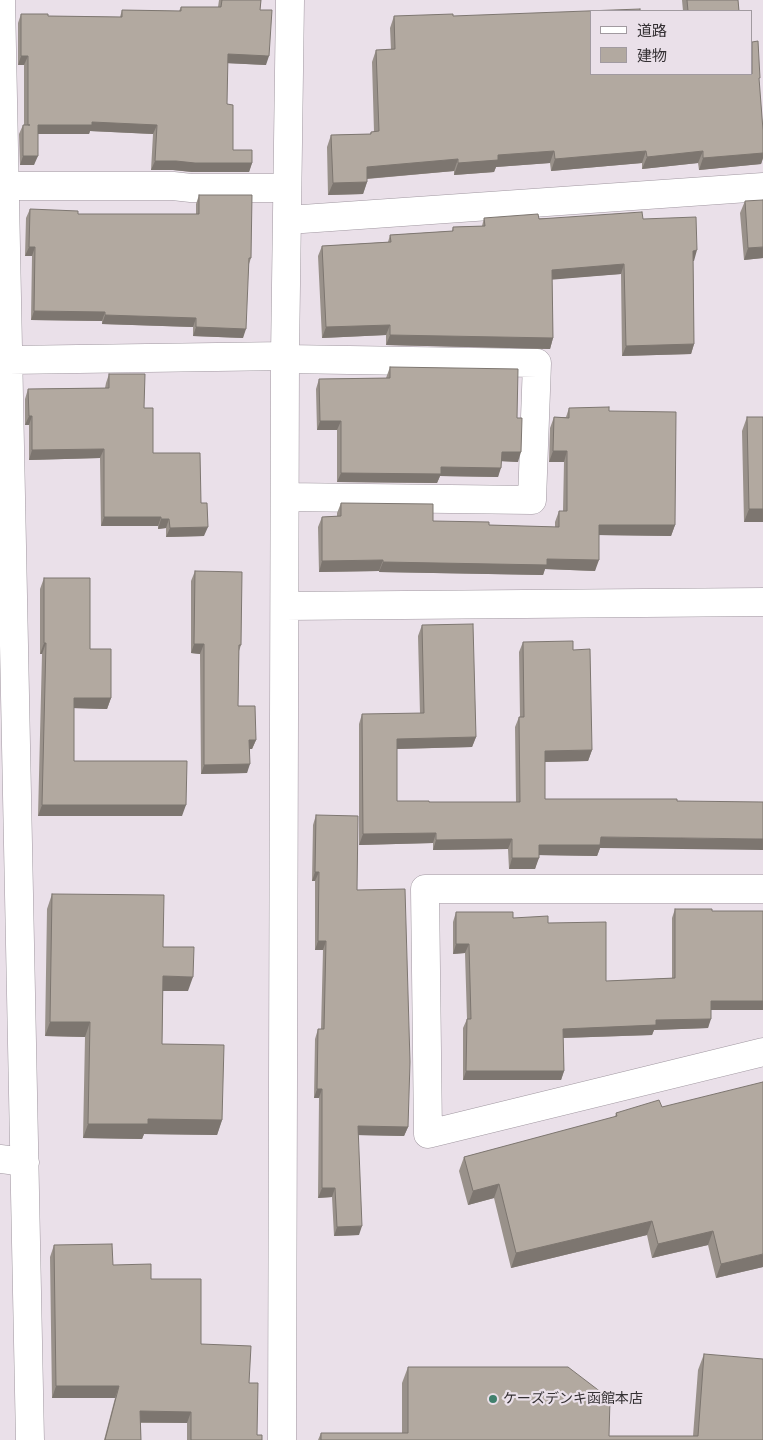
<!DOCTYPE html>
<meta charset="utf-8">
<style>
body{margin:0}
#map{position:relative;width:763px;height:1440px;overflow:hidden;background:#eae0e9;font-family:Raleway,"Noto Sans JP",sans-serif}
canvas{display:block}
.legend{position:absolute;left:590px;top:10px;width:162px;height:65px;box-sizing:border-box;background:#eae0e9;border:1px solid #a19aa0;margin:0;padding:6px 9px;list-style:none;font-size:15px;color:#343033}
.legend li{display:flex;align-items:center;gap:10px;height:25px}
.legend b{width:25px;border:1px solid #a19aa0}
</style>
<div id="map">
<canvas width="763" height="1440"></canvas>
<ul class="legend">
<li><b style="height:6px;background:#fff"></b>道路</li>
<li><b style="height:14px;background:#b2a9a0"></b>建物</li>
</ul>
</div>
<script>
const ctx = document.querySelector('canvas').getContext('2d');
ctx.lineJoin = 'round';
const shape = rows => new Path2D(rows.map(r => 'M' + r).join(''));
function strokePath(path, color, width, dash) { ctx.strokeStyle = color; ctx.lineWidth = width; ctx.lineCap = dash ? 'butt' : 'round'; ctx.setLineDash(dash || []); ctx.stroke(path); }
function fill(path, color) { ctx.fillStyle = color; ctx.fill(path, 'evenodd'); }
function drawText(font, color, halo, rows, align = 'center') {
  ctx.font = font + ' Raleway,"Noto Sans JP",sans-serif'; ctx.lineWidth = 4.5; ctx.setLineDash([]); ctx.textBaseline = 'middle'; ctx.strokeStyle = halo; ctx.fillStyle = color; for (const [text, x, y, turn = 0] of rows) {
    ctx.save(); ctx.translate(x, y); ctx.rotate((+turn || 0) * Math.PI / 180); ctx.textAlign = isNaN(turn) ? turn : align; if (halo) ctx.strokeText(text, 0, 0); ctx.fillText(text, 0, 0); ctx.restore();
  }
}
const minor = shape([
 [1,0,30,1440],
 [5,186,173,186,191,188,287,188],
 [288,220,763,187],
 [9,360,285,356],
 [285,497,532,500,537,363,286,359],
 [285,606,763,602],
 [763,889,425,889,428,1134,763,1052],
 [0,1159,25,1162],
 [282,1440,285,356,290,0]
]);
strokePath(minor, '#a097a0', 29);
strokePath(minor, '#fff', 28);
fill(shape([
 [219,0,261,0,260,10,266,65,227,63,227,104,233,150,252,163,249,172,192,172,173,170,151,170,153,134,90,131,89,134,38,134,34,165,20,165,19,134,23,125,24,125,24,65,18,65,18,23,21,14,48,16,120,17,122,10,179,11,181,7,218,7],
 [682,0,738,0,739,11,683,11],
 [394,16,453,16,592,74,759,82,763,130,763,158,761,164,699,170,698,163,642,169,642,163,551,171,550,163,496,167,494,172,454,175,454,171,367,179,367,182,363,194,328,195,327,147,331,135,370,134,371,132,374,132,372,62,376,50,391,50,390,28],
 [199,195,251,258,249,264,243,338,193,336,193,327,102,324,102,321,31,320,32,256,25,256,26,218,30,209,78,214,196,214,196,204],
 [745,201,763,258,744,260,740,213],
 [484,218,643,219,694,261,693,261,694,344,691,354,622,356,621,274,552,279,553,338,550,349,386,345,386,335,322,338,318,256,322,246,388,242,390,235,452,231,453,227,482,226],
 [390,367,517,418,518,462,501,461,498,477,440,476,437,483,337,482,337,430,317,430,316,389,319,379,386,378],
 [109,374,144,408,153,453,201,503,204,536,166,537,166,528,158,529,158,526,101,526,100,458,29,460,29,425,25,425,25,399,28,389,105,388,106,383],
 [569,408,609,411,675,525,671,536,599,535,595,571,545,569,543,575,379,572,379,571,319,572,318,527,322,517,337,516,337,513,341,503,433,521,489,525,555,527,555,522,559,511,563,511,564,462,549,462,550,428,554,417,566,417],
 [747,417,763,522,744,522,742,431],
 [195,571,241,645,239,651,238,706,256,740,252,749,250,749,247,773,201,774,200,654,191,653,191,581],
 [44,578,90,649,111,698,107,709,74,708,74,761,182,816,38,816,42,654,40,654,40,589],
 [422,625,476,737,472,747,397,749,397,801,429,802,516,802,515,727,519,717,520,717,519,652,523,642,573,650,592,750,588,761,545,762,545,799,600,848,597,856,539,855,535,869,509,869,508,849,433,850,433,843,359,845,359,724,362,714,420,714,418,636],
 [316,815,357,890,408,1127,404,1136,358,1135,359,1235,334,1236,332,1197,318,1198,319,1098,314,1098,315,1039,318,1029,321,1029,323,950,315,950,315,881,312,881,313,825],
 [52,894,163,947,188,991,163,991,162,1044,222,1120,217,1135,144,1134,142,1139,83,1138,85,1037,45,1036,47,909],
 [675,909,711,1010,708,1028,654,1030,652,1035,563,1038,564,1071,561,1080,463,1080,463,1028,467,1019,465,953,453,954,453,922,456,912,513,918,548,923,606,981,672,978,672,918],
 [662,1107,763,1267,716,1278,708,1245,652,1258,647,1235,511,1268,494,1198,468,1205,459,1171,464,1157,615,1117,616,1113],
 [54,1245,151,1279,201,1344,249,1383,257,1435,262,1440,187,1440,187,1423,141,1423,141,1440,104,1440,115,1398,52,1398,50,1257],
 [704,1354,763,1440,318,1440,321,1433,402,1433,402,1383,408,1367,609,1436,693,1436,698,1370]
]), '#99918a');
fill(shape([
 [228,54,269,56,266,65,224,63],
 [21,56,28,56,24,65,18,65],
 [92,122,157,125,153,134,90,131,89,134,35,134,38,125],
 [554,151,550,163,496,167,494,172,454,175,458,163,498,155],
 [646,151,642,163,551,171,555,159],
 [703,151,698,163,642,169,647,157],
 [763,153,763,158,761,164,699,170,703,158],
 [23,156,38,156,34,165,20,165],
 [458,159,454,171,363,179,367,167],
 [155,161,176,161,252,163,249,172,192,172,173,170,151,170],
 [367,182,363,194,328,195,333,183],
 [29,247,35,247,32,256,25,256],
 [763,247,763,258,744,260,748,248],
 [697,250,694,261,689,261,693,251],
 [624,264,621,274,548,280,552,270],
 [34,311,105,312,102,321,31,320],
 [105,315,196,318,193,327,102,324],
 [390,325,386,335,322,338,326,327],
 [196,327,246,329,243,338,193,336],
 [390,335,553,338,550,349,386,345],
 [694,344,691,354,622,356,626,346],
 [29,416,32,416,29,425,25,425],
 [320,421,341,421,337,430,317,430],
 [104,449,100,458,29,460,32,450],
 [553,451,567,451,564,462,549,462],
 [502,452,521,452,518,462,498,461],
 [441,467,501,468,498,477,440,476,437,483,337,482,341,473],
 [749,509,763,509,763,522,744,522],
 [104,517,161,517,158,526,101,526],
 [161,519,169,519,166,528,158,529],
 [599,525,675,525,671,536,596,535],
 [208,527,204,536,166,537,170,528],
 [547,559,599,560,595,571,545,569,543,575,379,572,383,562],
 [383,560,379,571,319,572,322,561],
 [44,643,46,643,42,654,40,654],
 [194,644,204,644,200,654,191,653],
 [74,698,111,698,107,709,70,708],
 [476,737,472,747,393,749,397,739],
 [249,740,256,740,252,749,246,749],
 [592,750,588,761,541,762,545,751],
 [250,764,247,773,201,774,204,765],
 [42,805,186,805,182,816,38,816],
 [436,833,433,843,359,845,363,834],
 [601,837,763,839,763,850,600,848,597,856,535,855,539,845],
 [512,839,508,849,433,850,436,840],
 [512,858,539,858,535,869,509,869],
 [315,872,319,872,315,881,312,881],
 [318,941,326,941,323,950,315,950],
 [456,944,469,944,465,953,453,954],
 [163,976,193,977,188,991,158,991],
 [711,1001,763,1001,763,1010,708,1010],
 [711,1019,708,1028,654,1030,652,1035,560,1038,563,1029,656,1020],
 [50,1022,90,1022,85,1037,45,1036],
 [466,1071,564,1071,561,1080,463,1080],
 [317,1089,322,1089,319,1098,314,1098],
 [148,1119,222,1120,217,1135,144,1134,142,1139,83,1138,88,1124],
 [358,1126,408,1127,404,1136,355,1135],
 [499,1184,494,1198,468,1205,473,1191],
 [322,1188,335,1188,332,1197,318,1198],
 [652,1221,647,1235,511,1268,516,1253],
 [362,1226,359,1235,334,1236,337,1227],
 [713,1231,708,1245,652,1258,658,1244],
 [763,1254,763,1267,716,1278,721,1264],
 [56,1386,119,1386,115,1398,52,1398],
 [140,1411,191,1412,187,1423,136,1422]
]), '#7d7670');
const building = shape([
 [222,0,261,0,260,10,272,10,269,56,228,54,227,104,233,105,233,150,252,150,252,163,195,163,176,161,155,161,157,125,92,122,92,125,38,125,38,156,23,156,23,125,30,125,28,125,28,56,21,56,21,14,48,14,48,16,122,17,122,10,181,11,181,7,221,7,222,0],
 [687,0,738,0,739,11,688,11,687,0],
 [640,9,640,11,592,11,592,74,752,74,752,42,758,41,760,78,759,78,763,130,763,153,703,158,703,151,647,157,646,151,555,159,554,151,498,155,498,160,458,163,458,159,367,167,367,182,333,183,331,135,371,134,371,132,379,131,376,50,395,49,394,16,453,14,453,16,640,9],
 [199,195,252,195,251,258,249,258,246,329,196,327,196,318,105,315,105,312,34,311,35,247,29,247,30,209,78,211,78,214,199,214,199,195],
 [763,200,763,247,748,248,745,201,763,200],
 [642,212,643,219,696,217,697,250,693,251,694,344,626,346,624,264,552,270,553,338,390,335,390,325,326,327,322,246,391,242,390,235,453,231,453,227,485,226,484,218,538,214,539,219,642,212],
 [390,367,518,369,517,418,522,418,521,452,502,452,501,468,441,467,441,474,341,473,341,421,320,421,319,379,390,378,390,367],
 [109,374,145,374,144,408,153,408,153,453,200,453,201,503,207,503,208,527,170,528,169,519,161,519,161,517,104,517,104,449,32,450,32,416,29,416,28,389,109,388,109,374],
 [609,407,609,411,676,412,675,525,599,525,599,560,547,559,547,565,383,562,383,560,322,561,322,517,341,516,341,503,433,504,433,521,489,522,489,525,559,527,559,511,567,511,567,451,553,451,554,417,569,418,569,408,609,407],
 [747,417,763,417,763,509,749,509,747,417],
 [195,571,242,572,241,645,239,645,238,706,255,706,256,740,249,740,250,764,204,765,204,644,194,644,195,571],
 [44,578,90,578,90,649,111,649,111,698,74,698,74,761,187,761,186,805,42,805,46,643,44,643,44,578],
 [473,624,476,737,397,739,397,801,429,801,429,802,520,802,519,717,524,717,523,642,573,641,573,650,590,649,592,750,545,751,545,799,677,799,677,801,763,802,763,839,601,837,600,845,539,845,539,858,512,858,512,839,436,840,436,833,363,834,362,714,424,713,422,625,473,624],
 [316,815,358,816,357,890,405,889,410,1062,408,1127,358,1126,362,1226,337,1227,335,1188,322,1188,322,1089,317,1089,318,1029,324,1029,326,941,318,941,319,872,315,872,316,815],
 [52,894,164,895,163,947,194,947,193,977,163,976,162,1044,224,1045,222,1120,148,1119,148,1124,88,1124,90,1022,50,1022,52,894],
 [675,909,712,909,712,911,763,911,763,1001,711,1001,711,1019,656,1020,656,1025,563,1029,564,1071,466,1071,467,1019,471,1019,469,944,456,944,456,912,513,912,513,918,548,916,548,923,606,922,606,981,675,978,675,909],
 [763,1082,763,1254,721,1264,713,1231,658,1244,652,1221,516,1253,499,1184,473,1191,464,1157,617,1116,616,1113,659,1100,662,1107,763,1082],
 [112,1244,113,1265,151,1264,151,1279,201,1279,201,1344,251,1346,249,1383,258,1383,257,1435,262,1435,262,1440,191,1440,191,1412,140,1411,141,1440,105,1440,119,1386,56,1386,54,1245,112,1244],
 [704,1354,763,1359,763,1440,321,1440,321,1433,408,1433,408,1367,568,1367,610,1399,609,1436,698,1436,704,1354]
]);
fill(building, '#b2a9a0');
strokePath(building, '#7d7670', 1);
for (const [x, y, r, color] of [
 [493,1399,5,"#41806d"]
]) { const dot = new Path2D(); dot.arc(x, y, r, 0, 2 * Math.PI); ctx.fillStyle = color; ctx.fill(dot); strokePath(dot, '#eae0e9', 2); }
drawText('14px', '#343033', '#eae0e9', [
 ["ケーズデンキ函館本店",503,1399]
], 'left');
</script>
